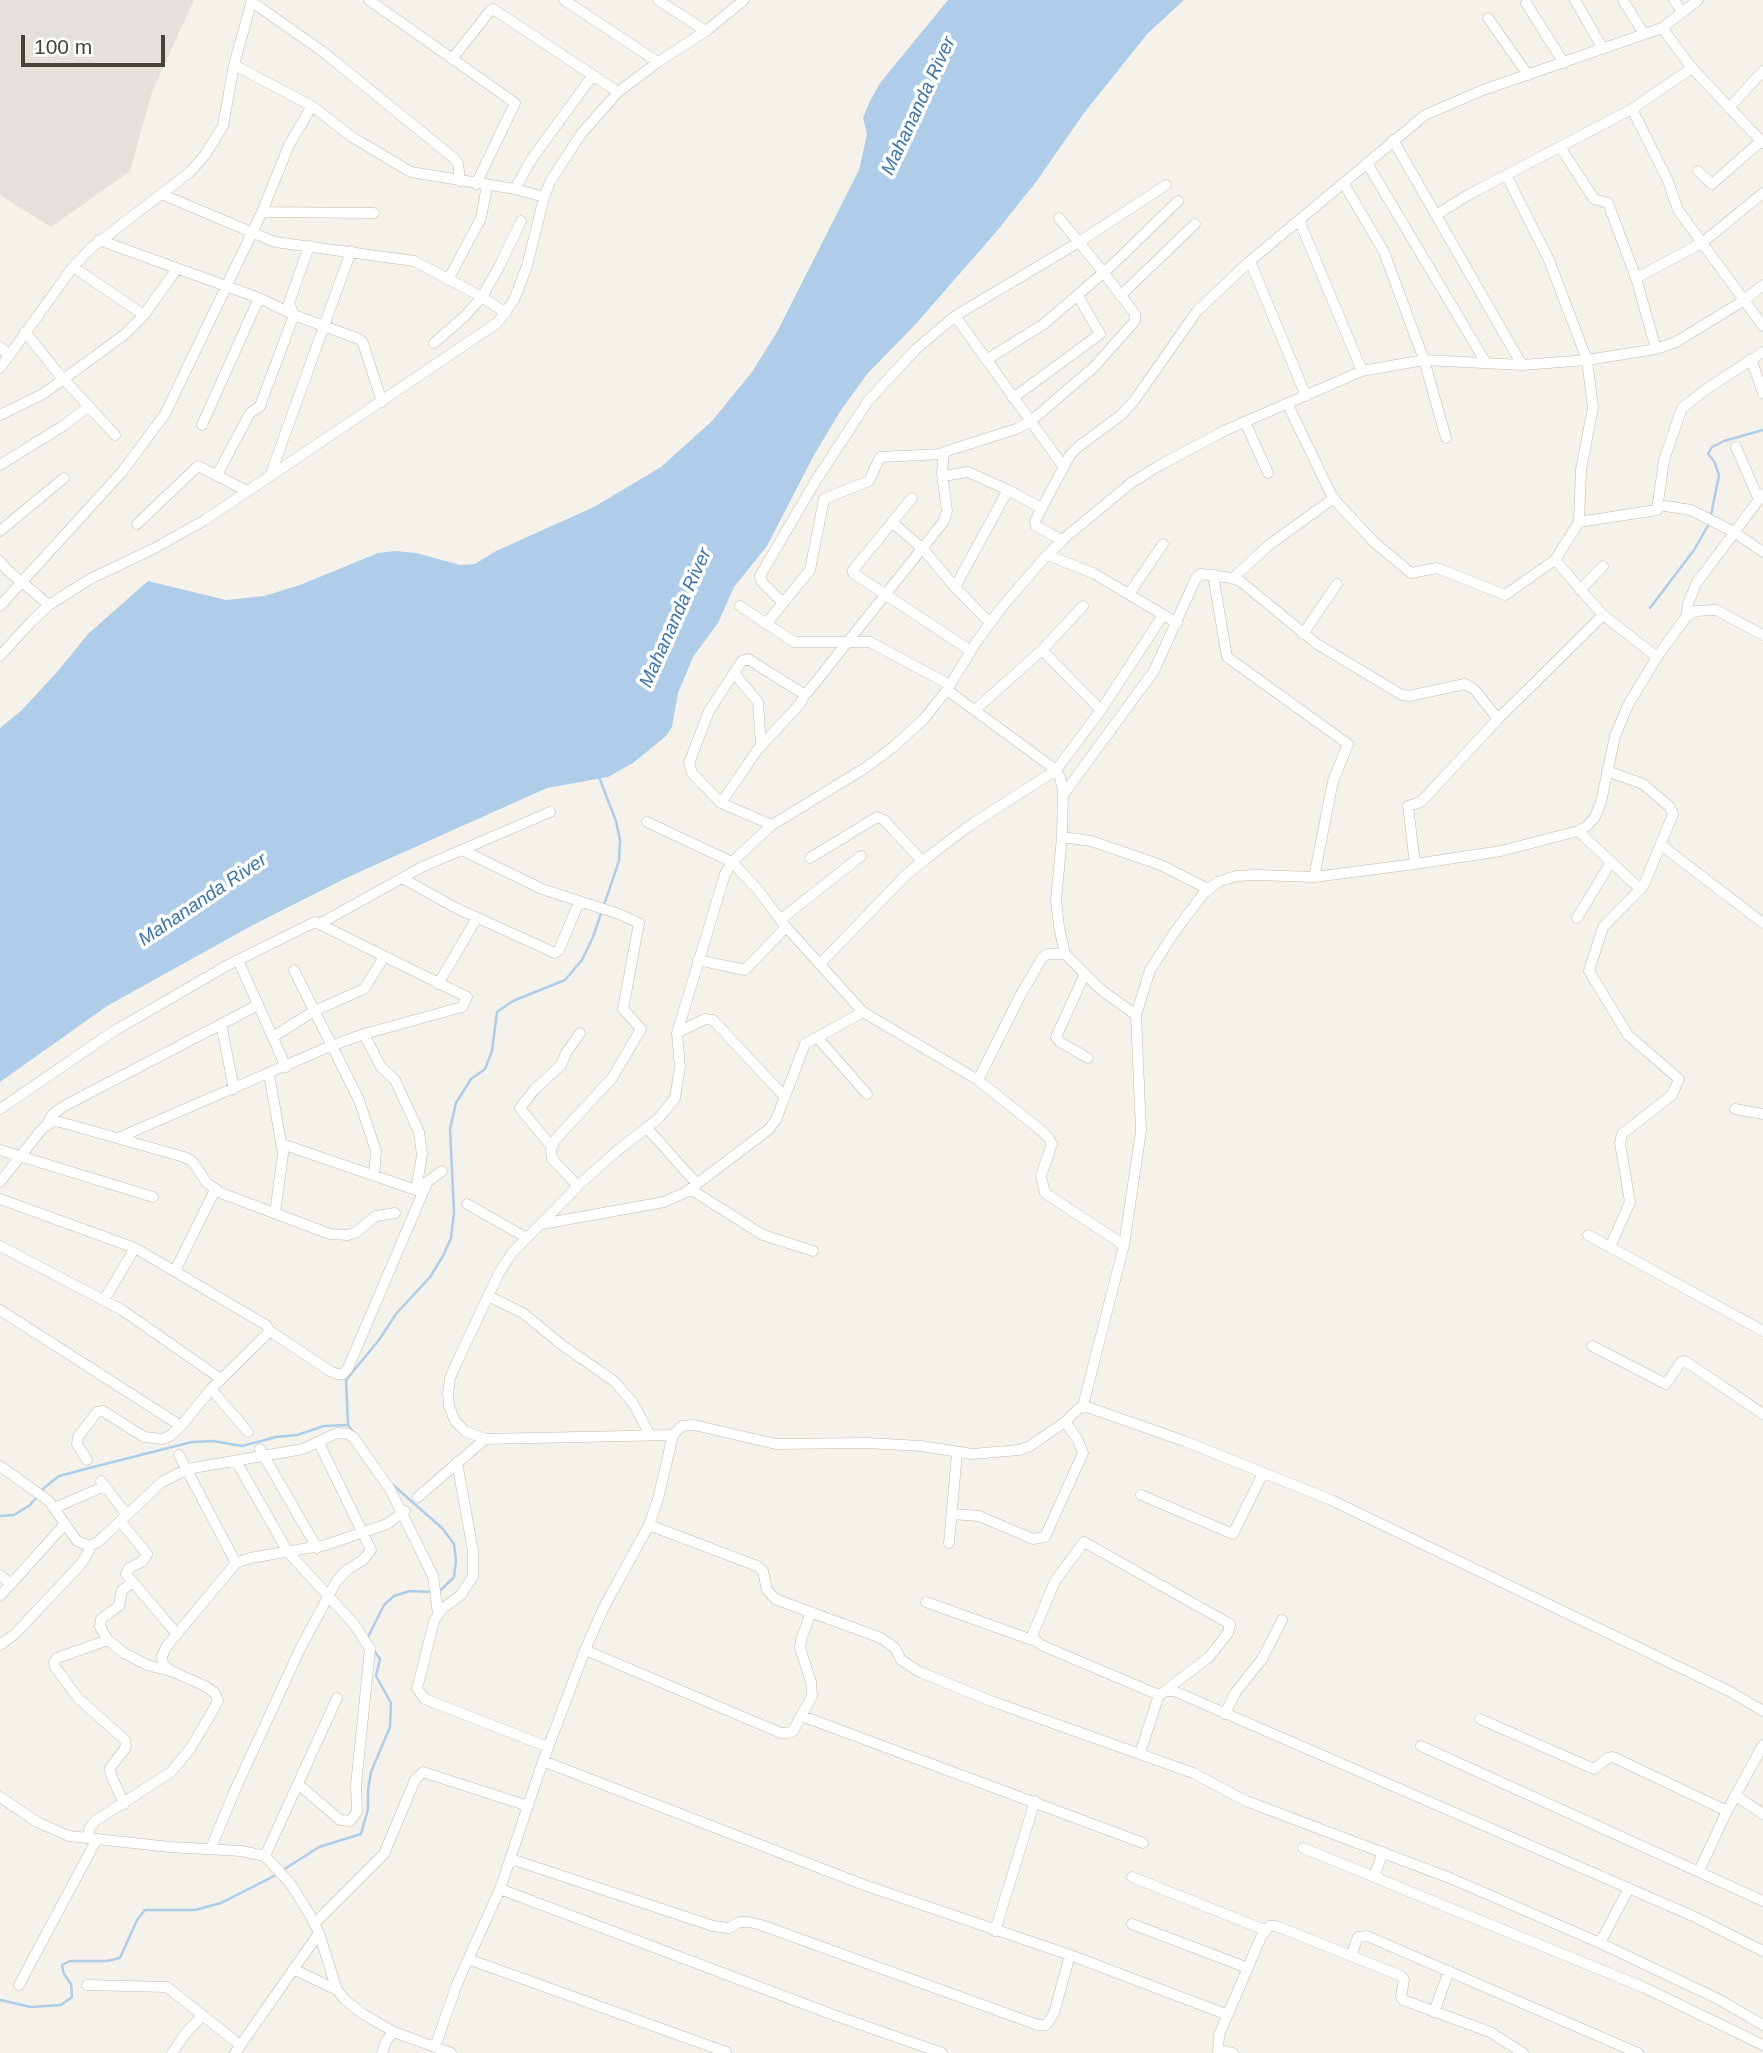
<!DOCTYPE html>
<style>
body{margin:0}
#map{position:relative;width:1763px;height:2053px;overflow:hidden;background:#f4f2eb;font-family:Arial,sans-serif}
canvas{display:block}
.scale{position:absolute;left:21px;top:35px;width:144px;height:32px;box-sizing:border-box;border:4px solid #47433a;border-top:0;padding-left:9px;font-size:21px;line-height:24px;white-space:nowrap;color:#47433a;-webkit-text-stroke:5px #fff;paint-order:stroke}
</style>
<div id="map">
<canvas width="1763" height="2053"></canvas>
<div class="scale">100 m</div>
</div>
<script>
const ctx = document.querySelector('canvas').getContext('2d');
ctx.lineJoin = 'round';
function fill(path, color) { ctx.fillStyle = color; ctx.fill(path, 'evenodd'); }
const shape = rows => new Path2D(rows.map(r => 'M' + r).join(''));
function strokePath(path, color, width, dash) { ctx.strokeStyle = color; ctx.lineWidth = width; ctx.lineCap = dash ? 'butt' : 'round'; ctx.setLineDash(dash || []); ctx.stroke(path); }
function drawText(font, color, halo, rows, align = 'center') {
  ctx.font = font + ' Arial,sans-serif'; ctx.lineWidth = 7; ctx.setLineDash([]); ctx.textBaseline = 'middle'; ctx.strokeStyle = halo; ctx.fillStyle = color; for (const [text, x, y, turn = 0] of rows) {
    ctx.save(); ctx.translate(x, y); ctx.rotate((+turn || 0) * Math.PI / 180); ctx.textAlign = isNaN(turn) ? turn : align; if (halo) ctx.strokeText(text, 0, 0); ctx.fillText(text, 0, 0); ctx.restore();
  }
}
fill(shape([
 [0,0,194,0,152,92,130,171,51,227,0,195]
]), '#e4e1dc');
fill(shape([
 [948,0,1184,0,1148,33,1084,113,1036,182,996,232,914,326,868,373,841,410,814,455,767,546,734,587,718,623,693,657,678,693,672,727,666,736,633,763,608,777,547,788,346,878,253,925,107,1006,0,1082,0,728,22,710,58,671,88,634,148,581,226,600,264,596,300,585,378,553,395,551,416,553,460,565,475,564,496,551,594,507,661,467,712,421,752,372,777,332,859,170,867,134,863,118,869,103,880,83]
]), '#afcde9');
strokePath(shape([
 [1711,515,1719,475,1714,461,1708,454,1712,447,1724,441,1763,430],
 [1650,608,1694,550,1710,522],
 [353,1432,348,1425,346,1380,379,1340,396,1314,430,1277,443,1256,451,1238,454,1212,450,1129,456,1103,471,1079,485,1069,492,1051,497,1012,513,1001,565,980,582,960,593,937,619,861,620,840,616,821,599,777],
 [393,1485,443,1529,454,1544,456,1560,454,1577,442,1589,438,1590],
 [0,1516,14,1515,30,1505,44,1488,59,1476,97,1466,192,1442,213,1441,242,1446,276,1437,297,1435,324,1426,348,1425],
 [368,1637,384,1605,394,1596,410,1591,431,1592],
 [283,1870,319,1847,361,1834,368,1809,368,1790,371,1772,390,1727,391,1703,376,1676,380,1659,373,1649],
 [0,2000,31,2007,61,2005,72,1997,71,1984,64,1974,62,1965,70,1961,107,1961,120,1958,137,1920,145,1910,195,1910,221,1903,278,1874]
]), '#afcde9', 2.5);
const street = shape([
 [369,0,515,103,476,184],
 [564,0,658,62],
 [658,0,706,31],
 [1575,0,1603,49],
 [1623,0,1644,34],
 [1674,0,1682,12],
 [252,2,322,51,455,159,458,163,460,181],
 [1526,3,1564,63],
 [1488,18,1528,75],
 [1662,28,1692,68,1763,143],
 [452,59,490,11,493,9,618,92],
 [234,65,312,106,352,137,411,172,515,189,544,197],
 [1729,108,1763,71],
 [1632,109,1668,181,1678,210,1763,326],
 [1393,140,1522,365],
 [1560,147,1594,199,1608,203,1636,278,1656,349],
 [1367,163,1486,363],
 [1698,171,1712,184,1761,141],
 [1506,175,1549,260,1587,360,1593,408,1581,469,1579,522,1555,560,1603,615,1657,657],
 [1344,184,1384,252,1424,360,1446,438],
 [515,189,531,160,593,75],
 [161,194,275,242,414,261,482,297,506,313],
 [262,212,374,213],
 [1436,215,1468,195,1632,109,1692,68],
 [1299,220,1362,371],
 [99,240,259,298,294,315,359,339,363,343,382,402],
 [1250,261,1306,396],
 [73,267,144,315],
 [1636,278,1702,243,1763,193],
 [448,280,481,218,487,186],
 [1120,296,1195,224],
 [955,316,1063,466],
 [25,332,58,373,115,435],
 [434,343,464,317,482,297,500,265,521,221],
 [0,347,9,355],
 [1751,359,1763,393],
 [986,360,1044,324,1110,267,1178,201],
 [0,368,73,267,91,248,190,172,205,155,223,126,234,65,252,0],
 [1013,398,1100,334,1078,296],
 [1287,403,1331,494,1340,506,1374,542,1411,573,1437,568,1505,595,1555,560],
 [0,415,43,394,124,335,144,315,176,270],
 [1245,422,1268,473],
 [202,425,259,298],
 [1736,447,1759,500],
 [0,465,63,426,89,406],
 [217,475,250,413,260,406,294,315,289,303,309,246],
 [270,476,351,251],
 [943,476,968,472,1008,490,955,587],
 [1008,490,1041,508],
 [912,498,853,570,853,573,971,651],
 [1659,505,1691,510,1734,532,1763,552],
 [1579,522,1657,510,1664,460,1682,408,1708,388,1763,352],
 [893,523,923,549,955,587,990,623],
 [137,524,198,466,247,491],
 [0,531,64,478],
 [1061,541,1131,483,1160,465,1226,430,1362,371,1424,360,1522,365,1587,360,1656,349,1676,342,1743,301,1763,285],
 [1047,555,1093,573,1177,623],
 [0,561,6,569,49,605],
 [1213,575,1227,657,1348,744,1333,781,1314,877],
 [1233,578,1269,545,1334,498],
 [1580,590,1603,566],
 [1129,594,1163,544],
 [783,603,762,582,760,576,815,482,868,401,915,350,955,316,1079,242,1166,185],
 [0,606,122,472,165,414,262,212,289,145,312,106],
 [740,606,794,642,870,642,950,685],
 [1686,617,1688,604,1696,584,1763,494],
 [766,624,810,570,824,499,869,481,880,457,943,454],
 [1303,634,1337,584],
 [1042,650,1101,710],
 [0,656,31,622,49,605,90,579,153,549,205,520,497,323,514,300,527,266,544,197,550,182,581,134,618,92,658,62,706,31,744,0],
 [734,673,758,702,761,746],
 [947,690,1056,770,1060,777,1063,791,1062,837,1056,900,1059,927,1065,954,1100,989,1136,1015],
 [975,710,1042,650,1083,606],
 [1607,771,1643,784,1670,807,1673,814,1644,885,1603,927,1589,971,1628,1035,1679,1079,1672,1095,1622,1134,1620,1143,1630,1202,1610,1247],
 [1063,795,1154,671,1196,578,1201,574,1232,578,1240,581,1317,644,1402,695,1409,696,1465,684,1474,689,1498,719],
 [721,803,758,749,800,704,805,694],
 [647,822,732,862,758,890,786,927,863,1012,978,1080,1037,1127,1048,1137,1052,1144,1041,1176,1045,1193,1124,1245],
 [772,825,721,803,692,773,689,763,709,711,742,661,748,659,802,693,807,693,944,521,947,511,942,473,944,452,1016,429,1031,421,1094,367,1135,321,1135,314,1104,273,1059,218],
 [1578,831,1640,889],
 [1062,837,1091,841,1161,865,1208,889],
 [1661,845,1763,923],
 [462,850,542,889,619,914,639,923,623,1009,641,1029,612,1078,555,1140,551,1150,552,1159,578,1186],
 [810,858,877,817,884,820,923,862],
 [1415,864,1408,806,1421,802,1497,720,1603,615],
 [402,878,456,908,555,953,559,950,579,902],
 [1577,918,1611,862],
 [780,920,861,856],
 [321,923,422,867,550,812],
 [238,960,286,1067],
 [698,960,745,970,786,927],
 [820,964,907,874,933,853,969,826,1056,770,1101,710,1163,615],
 [294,970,359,1100,376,1151,374,1176],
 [1084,976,1056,1037,1060,1042,1088,1058],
 [438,984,477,918],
 [221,1024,234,1089],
 [677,1033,705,1019,713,1020,784,1096],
 [364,1034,381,1067,395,1080,419,1132,422,1155,416,1190],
 [273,1037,314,1011,364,989,384,957],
 [817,1037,867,1094],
 [269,1074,283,1154,275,1213],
 [978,1080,1020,996,1042,958,1047,954,1065,954],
 [0,1109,114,1031,228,965,315,922,467,997,462,1007,364,1034,326,1048,118,1138],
 [1735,1109,1763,1114],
 [47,1124,52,1115,64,1106,258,1005],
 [647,1128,697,1184],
 [282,1144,416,1190,442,1171],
 [552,1147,520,1108,534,1090,561,1065,566,1053,580,1033],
 [0,1150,153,1197],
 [0,1182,42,1129,53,1121,60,1122,184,1157,192,1161,207,1183,221,1193,330,1234,348,1235,355,1233,376,1216,395,1213],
 [690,1189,763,1235,813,1251],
 [0,1199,135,1248,266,1325,270,1331,211,1389,181,1426,170,1436,162,1439,144,1437,103,1411,97,1412,78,1437,77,1444,87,1460],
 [467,1204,527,1238],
 [542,1224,664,1202,686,1192,768,1130,776,1120,805,1044,863,1012],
 [1588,1235,1763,1331],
 [0,1246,122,1310,221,1379],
 [175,1271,215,1190],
 [488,1296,523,1313,562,1345,614,1381,633,1403,650,1435],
 [104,1300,135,1248],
 [0,1310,181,1426],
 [270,1331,330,1371,337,1374,343,1374,348,1368,427,1183],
 [1592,1346,1666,1384,1681,1362,1685,1361,1763,1414],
 [211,1389,248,1432],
 [1083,1406,1124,1245,1141,1131,1136,1015,1150,970,1174,933,1203,894,1218,882,1236,876,1256,875,1314,877,1415,864,1501,851,1578,831,1587,826,1595,817,1601,802,1615,736,1628,705,1657,657,1686,617,1695,611,1716,610,1763,635],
 [673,1435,485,1439,465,1431,455,1421,449,1406,448,1393,450,1378,457,1362,499,1273,512,1253,581,1183,618,1150,658,1119,675,1098,680,1067,677,1033,725,874,732,862,772,825,865,768,892,748,924,719,947,690,975,644,1002,607,1047,555,1061,542,1060,539,1036,526,1035,521,1070,455,1078,447,1121,415,1134,401,1197,311,1250,261,1425,115,1483,90,1662,28,1698,0],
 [260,1449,317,1548],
 [179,1455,236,1563],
 [236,1461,288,1552,354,1624,370,1649,356,1785,357,1812,350,1821,340,1820,298,1784],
 [457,1462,473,1551,473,1576,461,1595,442,1609,434,1621,417,1689,425,1699,548,1747],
 [0,1466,49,1501,77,1541,90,1546,98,1542,162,1482,187,1469,303,1449,337,1433,348,1434,353,1437,390,1489,433,1576,438,1614],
 [101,1481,127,1515],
 [1141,1495,1233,1534,1263,1473],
 [418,1497,485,1439],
 [54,1508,105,1486],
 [952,1514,979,1516,1033,1539,1045,1537,1083,1453,1078,1440,1065,1422],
 [121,1522,147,1554,143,1561,129,1568,126,1574,177,1634],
 [649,1525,757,1566,763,1571,767,1590,775,1599,881,1638,895,1648,901,1660,920,1672,991,1701,1193,1773,1246,1801,1450,1878,1600,1943,1718,1999,1763,2025],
 [949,1543,957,1453],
 [0,1575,11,1584],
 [132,1583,122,1590,119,1606,101,1619,100,1627,108,1640,124,1653,147,1665,170,1671],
 [0,1596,65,1524],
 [926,1602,1035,1641],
 [108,1640,57,1658,54,1662,55,1667,78,1698,125,1740,126,1745,124,1750,110,1768,111,1775,124,1804],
 [0,1645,15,1634,80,1565,88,1553,90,1546],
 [585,1650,781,1733,788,1733,793,1731,812,1696,811,1682,800,1648,801,1640,811,1612],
 [1159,1695,1041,1645,1032,1636,1055,1581,1084,1542,1230,1624,1228,1633,1209,1657,1166,1690],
 [1225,1714,1235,1693,1262,1659,1282,1620],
 [802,1716,1143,1843],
 [1480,1719,1594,1769,1608,1758,1613,1757,1727,1811],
 [1421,1746,1763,1901],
 [1140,1753,1159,1695,1166,1691,1174,1691,1695,1917,1763,1951],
 [543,1761,864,1885,1070,1955,1228,2015],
 [1735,1795,1763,1814],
 [0,1797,37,1822,69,1836,170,1847,241,1851,265,1856,290,1883,310,1915,319,1933,337,1990,345,2000,363,2014,394,2032],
 [88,1838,89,1829,95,1821,171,1772,190,1749,212,1712,218,1701,215,1693,205,1686,171,1671,163,1664,162,1656,166,1647,236,1563,250,1558,326,1545,387,1524,405,1511],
 [211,1848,235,1790,301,1647,336,1582,347,1570,363,1560,371,1550,319,1443],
 [1303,1848,1377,1878],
 [1383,1852,1375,1874,1381,1880,1643,1987,1763,2045],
 [265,1856,337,1698],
 [511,1859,713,1926,729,1928,740,1922,749,1922,761,1925,1038,2025,1046,2025,1054,2013,1070,1955],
 [1699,1871,1727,1811,1763,1745],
 [1132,1877,1265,1930],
 [500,1889,831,2014,942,2053],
 [314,1924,384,1854,415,1780,423,1772,528,1806],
 [1132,1924,1248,1968],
 [995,1931,1035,1801],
 [1600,1943,1629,1888],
 [1351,1956,1358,1937,1367,1936,1638,2053],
 [468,1959,726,2052],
 [293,1969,337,1990],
 [19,1985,97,1839],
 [87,1985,167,1987,240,2045],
 [1434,2012,1449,1971],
 [435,2047,457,1984,500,1889,543,1761,585,1650,604,1607,649,1525,658,1499,673,1435,682,1426,694,1425,776,1444,867,1443,921,1446,972,1454,1019,1450,1030,1446,1065,1422,1078,1409,1083,1406,1090,1408,1184,1441,1331,1500,1729,1691,1763,1711],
 [172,2053,185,2034,202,2016],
 [235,2053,319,1933],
 [382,2053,386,2041,394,2032,451,2053],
 [1218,2053,1219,2035,1261,1937,1269,1926,1276,1926,1401,1976,1404,1980,1401,1997,1403,2000,1490,2032,1523,2053],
 [1220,2053,1225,2051,1233,2053]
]);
strokePath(street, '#bebaaf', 11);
strokePath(street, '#fff', 10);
drawText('italic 19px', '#3e74a8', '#fff', [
 ["Mahananda River",919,106,-65],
 ["Mahananda River",676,618,-66],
 ["Mahananda River",203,900,-34]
]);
</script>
